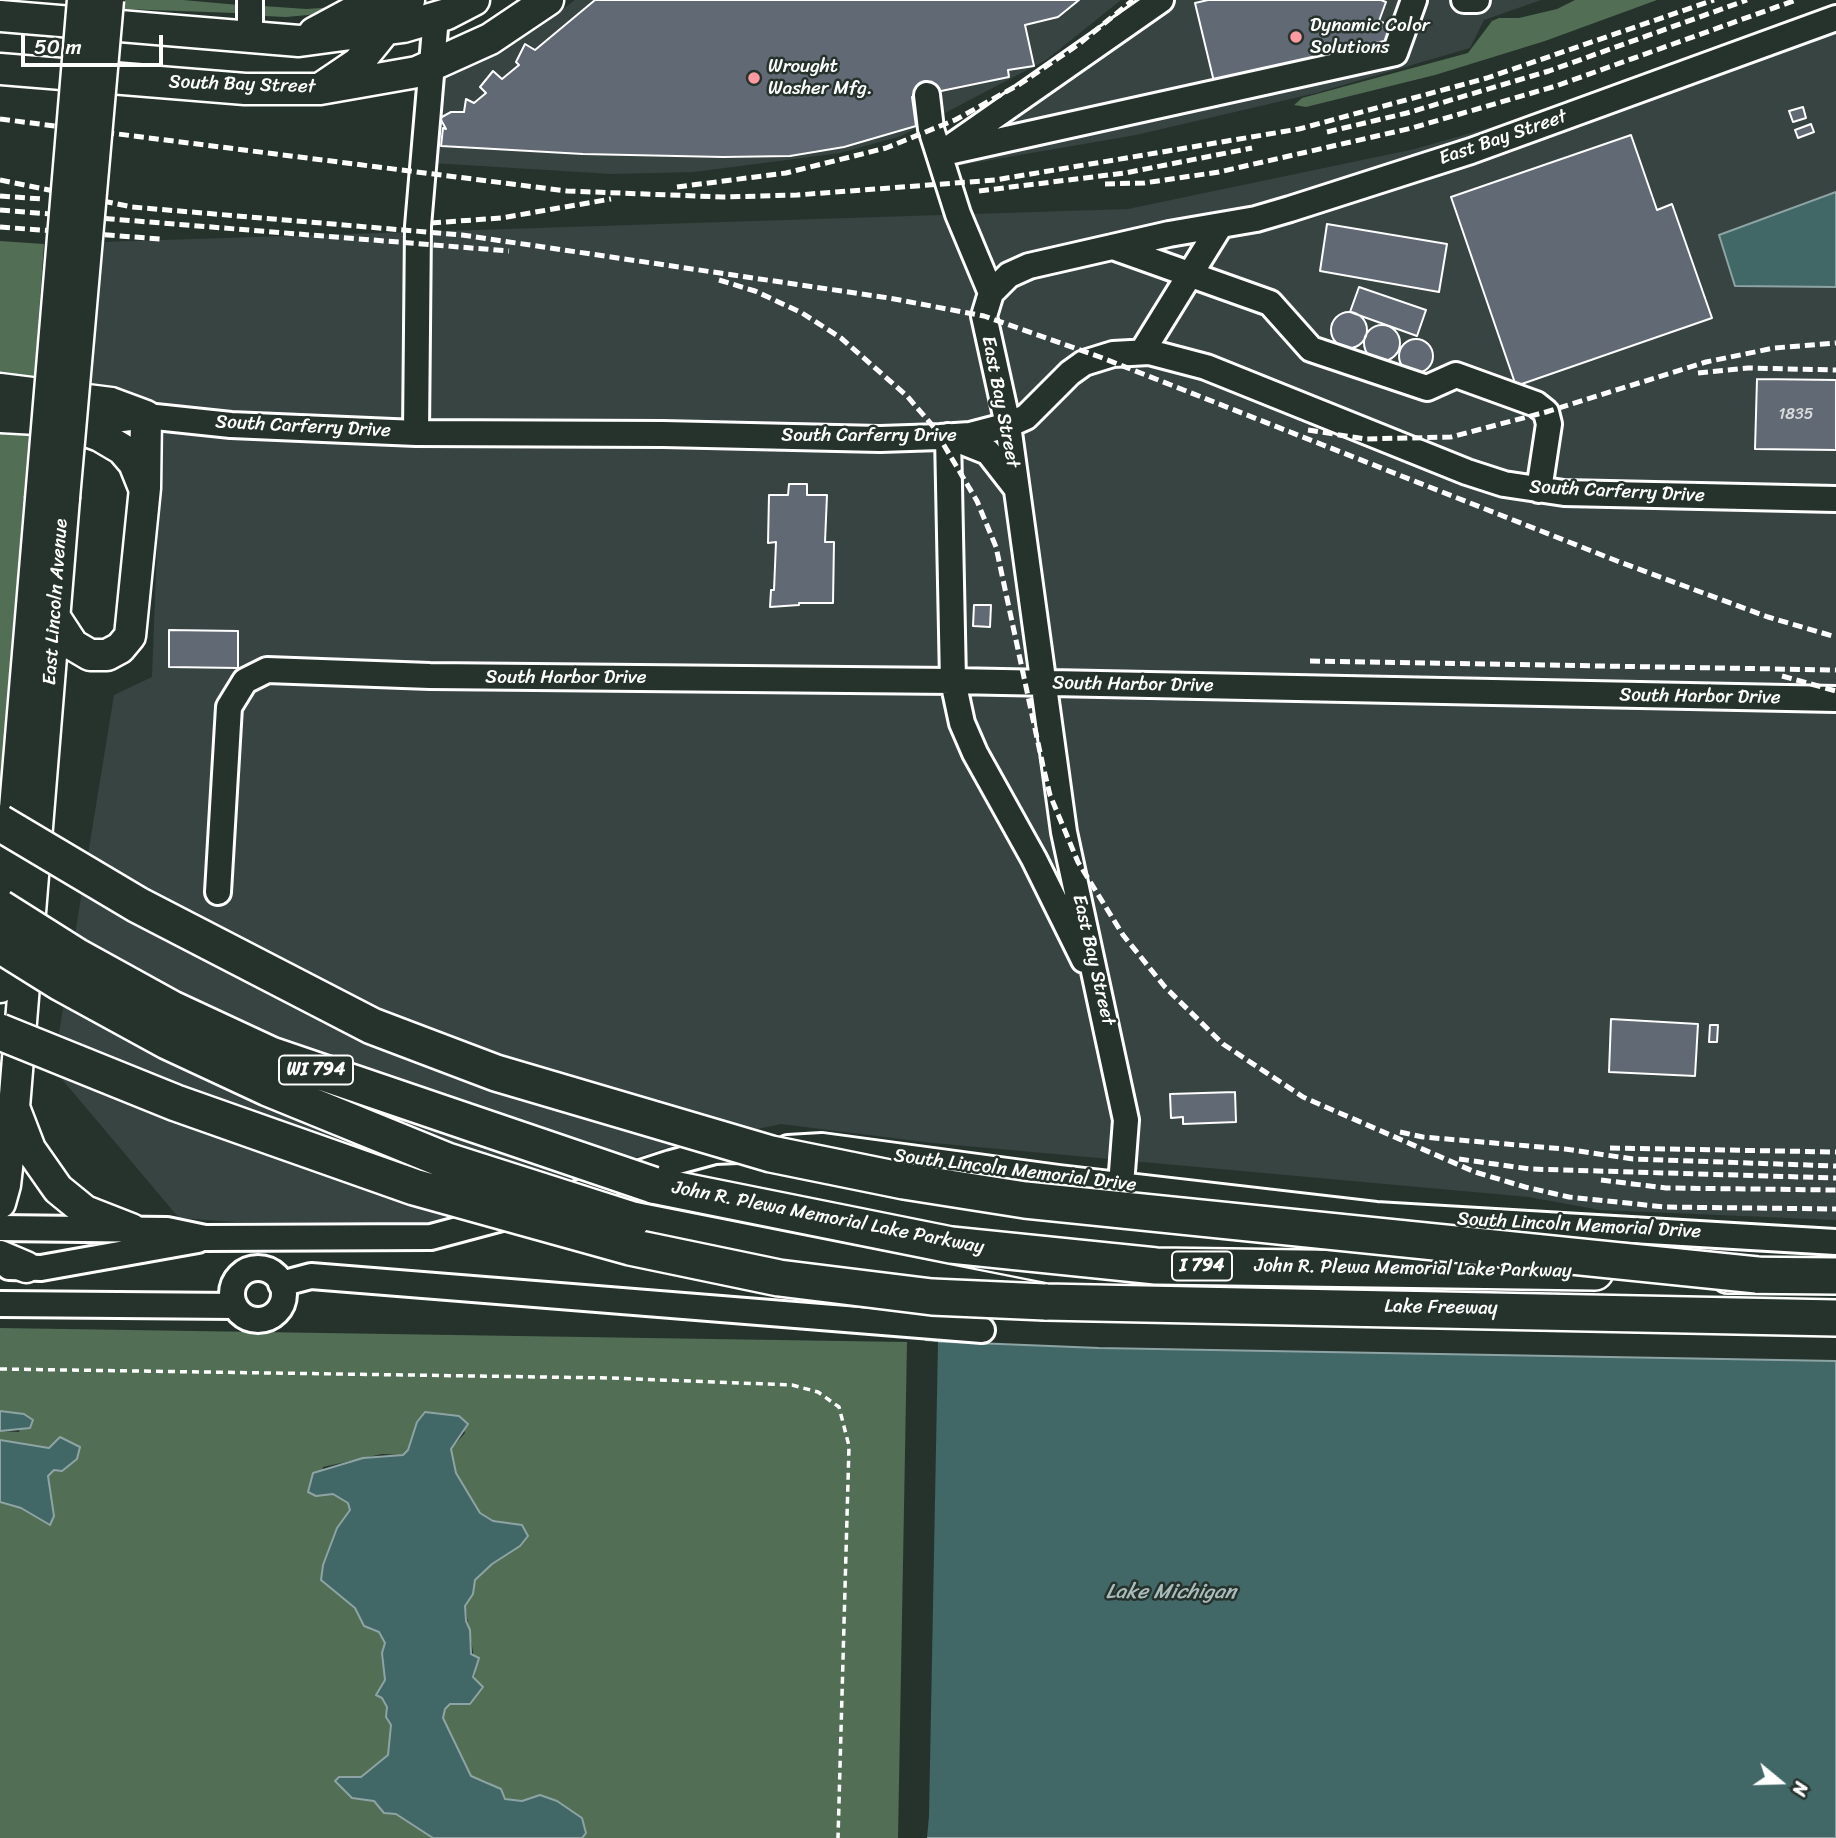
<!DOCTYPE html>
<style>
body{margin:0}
#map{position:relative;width:1836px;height:1838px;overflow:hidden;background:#26332d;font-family:Sriracha,sans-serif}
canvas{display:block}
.north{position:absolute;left:1745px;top:1747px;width:70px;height:70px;-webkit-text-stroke:5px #26332d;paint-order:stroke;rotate:109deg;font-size:19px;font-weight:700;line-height:28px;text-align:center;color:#fff}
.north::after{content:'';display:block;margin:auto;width:24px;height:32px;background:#fff;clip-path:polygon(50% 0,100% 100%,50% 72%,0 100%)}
.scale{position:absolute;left:21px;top:35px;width:142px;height:32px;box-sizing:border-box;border:4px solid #fff;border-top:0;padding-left:9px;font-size:21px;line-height:24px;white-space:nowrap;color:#fff;-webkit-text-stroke:5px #26332d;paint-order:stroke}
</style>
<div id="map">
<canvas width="1836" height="1838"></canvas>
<div class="north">N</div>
<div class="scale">50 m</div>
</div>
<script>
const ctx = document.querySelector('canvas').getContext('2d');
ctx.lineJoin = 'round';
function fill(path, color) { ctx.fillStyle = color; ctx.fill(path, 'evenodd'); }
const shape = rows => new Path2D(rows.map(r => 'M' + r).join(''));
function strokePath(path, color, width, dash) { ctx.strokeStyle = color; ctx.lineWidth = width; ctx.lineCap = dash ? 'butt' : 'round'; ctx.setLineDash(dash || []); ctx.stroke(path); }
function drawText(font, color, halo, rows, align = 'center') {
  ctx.font = font + ' Sriracha,sans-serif'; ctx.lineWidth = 5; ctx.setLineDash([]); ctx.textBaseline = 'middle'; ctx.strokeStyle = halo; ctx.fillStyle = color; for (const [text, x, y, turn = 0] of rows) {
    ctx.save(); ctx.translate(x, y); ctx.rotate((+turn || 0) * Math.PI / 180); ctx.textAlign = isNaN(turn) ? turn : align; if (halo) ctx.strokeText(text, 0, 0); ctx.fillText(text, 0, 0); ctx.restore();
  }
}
fill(shape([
 [575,0,1121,0,1046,60,901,136,840,153,694,172,612,174,432,163,439,77,477,61,535,30],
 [1147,0,1541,0,1484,20,1470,48,1316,93,1136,135,944,168],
 [1836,28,1836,192,1736,286,1836,287,1836,1220,1600,1210,1529,1197,933,1143,781,1124,665,1148,440,1222,236,1222,179,1218,61,1078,58,1039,114,695,152,677,161,444,168,404,90,388,102,242,1128,209,1415,149]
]), '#384442');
fill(shape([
 [125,0,183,0,239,5,235,13,124,9],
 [1575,0,1657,0,1545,41,1435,75,1306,107,1294,105,1302,98,1468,53,1492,21,1499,18,1519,18,1557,9],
 [263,6,306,9,337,7,319,14,286,17,265,16],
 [0,241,44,244,34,383,0,377],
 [0,430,29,432,0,785],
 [0,1328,907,1342,898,1838,582,1838,582,1818,557,1801,540,1795,522,1801,505,1799,488,1782,471,1776,442,1718,445,1709,450,1704,470,1704,476,1669,465,1606,473,1594,475,1580,492,1564,520,1546,509,1523,493,1521,480,1513,456,1473,451,1449,465,1433,459,1416,425,1412,417,1422,408,1450,402,1455,382,1454,323,1467,316,1496,333,1494,348,1503,350,1510,337,1528,323,1565,321,1580,355,1608,371,1630,379,1632,386,1643,382,1653,385,1681,376,1695,382,1698,387,1707,386,1717,391,1725,388,1756,361,1777,339,1777,353,1798,374,1801,384,1813,396,1814,433,1838,0,1838,0,1502,21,1508,50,1525,54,1516,48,1476,54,1470,62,1471,77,1459,49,1448,0,1440,0,1431,19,1432,24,1414,0,1411]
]), '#526e55');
const water = shape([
 [1836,192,1836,287,1735,286,1719,235,1836,192],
 [926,1341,1099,1348,1836,1361,1836,1838,915,1838,926,1341],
 [0,1411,24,1414,33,1420,30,1428,0,1431,0,1411],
 [425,1412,459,1416,468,1424,451,1449,456,1473,480,1513,493,1521,522,1525,528,1536,520,1546,492,1564,475,1580,473,1594,465,1606,466,1621,470,1630,471,1654,479,1658,473,1677,483,1687,470,1704,450,1704,445,1709,443,1718,471,1776,501,1789,505,1799,522,1801,540,1795,557,1801,582,1818,586,1833,582,1838,433,1838,396,1814,384,1813,374,1801,352,1798,335,1781,339,1777,361,1777,388,1755,391,1725,386,1717,387,1707,382,1698,376,1695,385,1680,382,1653,385,1643,379,1632,364,1626,355,1608,321,1580,323,1565,337,1528,350,1510,348,1503,333,1494,316,1496,308,1492,313,1473,363,1458,403,1455,408,1450,417,1422,425,1412],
 [60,1437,80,1447,77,1459,62,1471,54,1470,48,1476,54,1516,50,1525,21,1508,0,1502,0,1440,49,1448,60,1437]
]);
fill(water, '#426767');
strokePath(water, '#8ea4a4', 2);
fill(shape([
 [926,1341,938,1342,929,1816,927,1838,912,1838,922,1342]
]), '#26332d');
const building = shape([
 [595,0,1079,0,1058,17,1025,25,1034,66,1008,70,1009,77,912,97,916,126,844,147,790,156,723,157,583,154,441,146,443,128,446,129,440,118,451,112,464,112,466,99,474,103,486,93,480,87,493,71,502,79,519,65,516,62,525,44,535,50,595,0],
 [1208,0,1381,0,1386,2,1379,21,1392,26,1384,47,1216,90,1195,3,1208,0],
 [1803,107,1806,118,1793,122,1789,111,1803,107],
 [1811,124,1814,132,1798,138,1795,130,1811,124],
 [1631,135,1657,210,1672,204,1712,318,1516,386,1451,197,1631,135],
 [1327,224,1447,244,1439,292,1320,271,1327,224],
 [1359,287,1426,310,1417,336,1350,312,1359,287],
 '1331 330a18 18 0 1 1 36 0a18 18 0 1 1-36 0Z',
 '1364 343a18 18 0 1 1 36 0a18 18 0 1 1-36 0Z',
 '1399 356a17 17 0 1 1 34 0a17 17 0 1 1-34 0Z',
 [1757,379,1836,380,1836,450,1755,449,1757,379],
 [789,484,807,484,807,495,827,495,825,542,834,542,833,603,799,603,799,605,770,607,771,590,774,590,776,542,768,543,769,495,788,495,789,484],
 [974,605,991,605,990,627,973,626,974,605],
 [169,630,238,631,238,668,169,667,169,630],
 [1611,1019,1698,1024,1695,1076,1609,1072,1611,1019],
 [1710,1025,1718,1025,1717,1042,1709,1042,1710,1025],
 [1235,1092,1236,1122,1183,1124,1183,1117,1171,1118,1170,1094,1235,1092]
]);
fill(building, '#616a74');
strokePath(building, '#fff', 2);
const minor = shape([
 [250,0,250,37],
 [1464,0,1477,0],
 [927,95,931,129,958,214,991,293],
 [952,146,1161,0],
 [939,154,1395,53,1414,0],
 [1113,247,1270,303,1311,349,1427,388,1456,375,1536,404,1546,412,1549,424,1539,490],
 [1142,352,1220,226],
 [68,420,106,421,146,416,231,425,416,433,663,434,880,439,940,437,970,435,1008,425,1026,417,1070,373,1084,363,1113,354,1149,352,1206,367,1467,472,1504,484,1564,493,1836,499],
 [416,433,418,226,436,17],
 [1016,488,988,452,948,436,953,681,962,723,975,753,1034,859,1084,960],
 [218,892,229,707,245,681,267,670,430,676,953,681,1836,699],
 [788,1148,822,1146,1059,1178,1376,1215,1836,1242],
 [1121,1185,1126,1120,1064,832,1008,425,984,316,991,293,1009,275,1029,266,1169,234,1256,219,1290,209,1471,151,1836,18],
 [561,1199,671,1163,715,1151,738,1150],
 [0,1228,167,1230,205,1238,431,1237,517,1214],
 [9,1267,41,1268,198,1240],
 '232 1294a26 26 0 1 1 52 0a26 26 0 1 1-52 0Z',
 [281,1284,311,1276,982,1330],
 [0,1304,235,1306]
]);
const major = shape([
 [0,16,299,41,403,27,447,14,474,0],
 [314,33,375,0],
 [0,69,245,89,320,89,417,72,490,39,548,0],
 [324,86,358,63,409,0],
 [0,389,111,403,146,416,145,488,130,636,120,648,107,655,90,655,73,645,56,619],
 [0,417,56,420,100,436,122,449,134,463,144,488],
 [0,987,41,499],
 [15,1110,30,1149,58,1189,85,1211,131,1229],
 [0,1203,5,1185,14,1107,64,498],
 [0,1256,26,1267]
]);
const highway = shape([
 [653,1185,951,1245,1156,1266,1595,1272],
 [632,1220,1045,1302,1836,1318],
 [1728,1275,1836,1276]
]);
strokePath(minor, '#fff', 30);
strokePath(major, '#fff', 35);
strokePath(highway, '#fff', 40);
strokePath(shape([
 [0,1369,611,1378,792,1385,818,1392,839,1407,849,1446,838,1838]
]), '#fff', 3.5, [7, 5]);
strokePath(minor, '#26332d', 24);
strokePath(major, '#26332d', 30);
strokePath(highway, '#26332d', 35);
strokePath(shape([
 [0,119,567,191,723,197,797,195,995,180,1299,129,1487,78,1714,0],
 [1327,132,1407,113,1549,71,1747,0],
 [0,180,132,207,462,235,889,298,984,316,1100,357,1617,561,1768,617,1836,637],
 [1105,184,1144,183,1219,172,1412,128,1556,86,1796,0],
 [677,187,786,173,886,148,955,120,1020,84,1079,44,1133,0],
 [979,191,1125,173,1252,148],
 [0,196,42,199],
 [0,210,509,251],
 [431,223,501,218,611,199],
 [0,227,160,239],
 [719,280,755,291,802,313,841,338,907,396,932,425,977,501,996,547,1043,766,1050,795,1078,862,1123,935,1165,987,1223,1044,1303,1097,1475,1172,1525,1187,1569,1197,1665,1207,1836,1209],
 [1698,373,1748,368,1836,370],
 [1308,430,1365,439,1451,437,1546,412,1706,362,1774,348,1836,343],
 [1310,661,1836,670],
 [1782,676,1836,691],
 [1400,1132,1423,1137,1565,1149,1633,1159,1836,1166],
 [1610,1148,1836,1152],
 [1459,1159,1530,1169,1836,1178],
 [1601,1180,1666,1188,1836,1190]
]), '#fff', 5, [10, 5]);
const majorBridge = shape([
 [64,498,108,0],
 [41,499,83,0]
]);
const highwayBridge = shape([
 [0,823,138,905,372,1026,496,1073,771,1154,904,1181,1025,1200,1757,1275],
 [0,908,76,956,172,1009,271,1055,653,1185],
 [0,945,61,983,167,1041,268,1088,447,1161,632,1220],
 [0,1032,176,1103,414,1187,630,1247,779,1278,932,1297,1045,1302]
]);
strokePath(majorBridge, '#fff', 35, []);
strokePath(highwayBridge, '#fff', 40, []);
strokePath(majorBridge, '#26332d', 30);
strokePath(highwayBridge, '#26332d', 35);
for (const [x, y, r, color] of [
 [1296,37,7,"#ff9aa2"],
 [754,78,7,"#ff9aa2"]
]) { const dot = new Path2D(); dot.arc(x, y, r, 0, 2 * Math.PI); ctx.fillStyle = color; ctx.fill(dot); strokePath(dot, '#26332d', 2.5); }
drawText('16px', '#d8dadc', null, [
 ["1835",1796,415]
]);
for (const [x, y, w] of [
 [316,1070,74],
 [1202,1266,60]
]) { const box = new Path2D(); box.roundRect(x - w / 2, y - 14.5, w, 29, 5); ctx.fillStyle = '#26332d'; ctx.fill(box); strokePath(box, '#fff', 2); }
drawText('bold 18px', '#fff', null, [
 ["WI 794",316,1070],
 ["I 794",1202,1266]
]);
drawText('19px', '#fff', '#26332d', [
 ["Dynamic Color",1310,26],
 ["Solutions",1310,48],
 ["Wrought",768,67],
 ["Washer Mfg.",768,89]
], 'left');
drawText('19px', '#fff', '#26332d', [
 ["South Bay Street",242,85,2],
 ["East Bay Street",1503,138,-19],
 ["East Bay Street",1000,402,79],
 ["South Carferry Drive",303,427,3],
 ["South Carferry Drive",869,436],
 ["South Carferry Drive",1617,492,3],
 ["East Lincoln Avenue",56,602,-86],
 ["South Harbor Drive",566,678],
 ["South Harbor Drive",1133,685,1],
 ["South Harbor Drive",1700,697,1],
 ["East Bay Street",1093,960,77],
 ["South Lincoln Memorial Drive",1015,1171,7],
 ["John R. Plewa Memorial Lake Parkway",828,1218,11],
 ["South Lincoln Memorial Drive",1579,1226,3],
 ["John R. Plewa Memorial Lake Parkway",1413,1269,1],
 ["Lake Freeway",1441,1308,1]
]);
drawText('italic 21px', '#abb', '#26332d', [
 ["Lake Michigan",1171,1593]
]);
</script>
